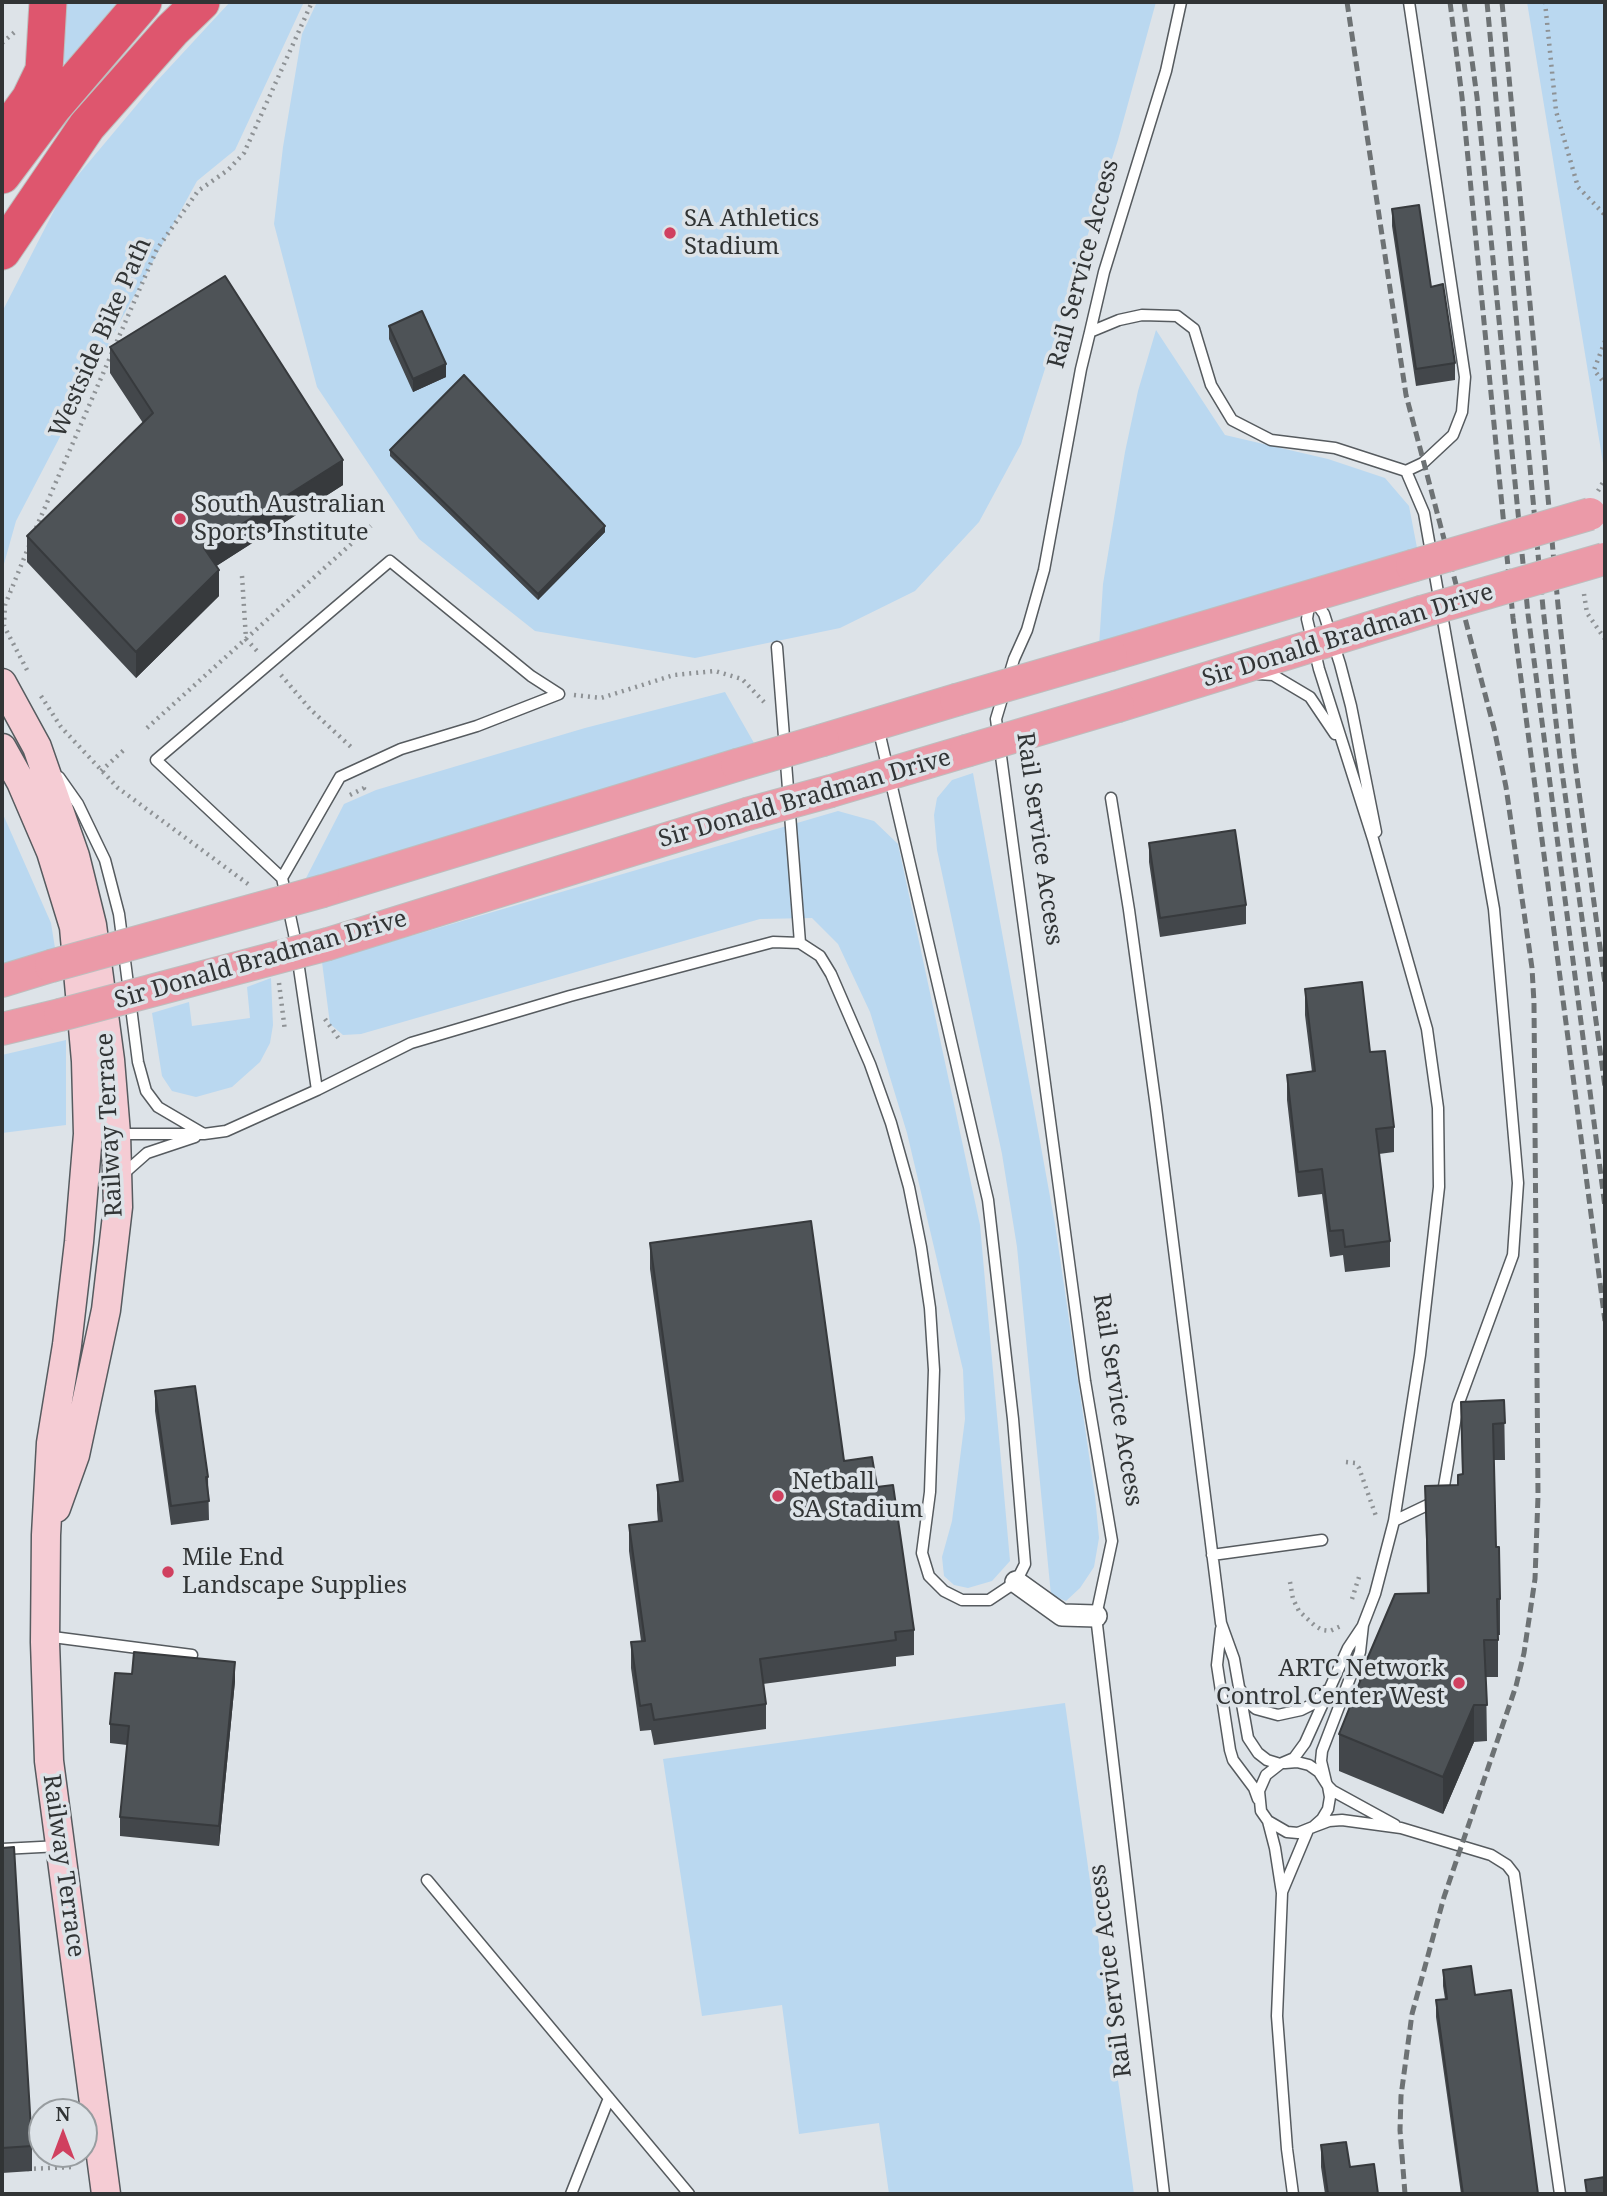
<!DOCTYPE html>
<style>
body{margin:0}
#map{position:relative;width:1607px;height:2196px;overflow:hidden;background:#dde3e8;font-family:"Noto Serif",serif}
canvas{display:block}
.frame{position:absolute;inset:0;border:4px solid #313435;pointer-events:none}
.north{position:absolute;left:28px;top:2098px;width:70px;height:70px;box-sizing:border-box;background:#dde3e8;border:2px solid #989da0;border-radius:50%;rotate:0deg;font-size:19px;font-weight:700;line-height:28px;text-align:center;color:#313435}
.north::after{content:'';display:block;margin:auto;width:24px;height:32px;background:#d0405f;clip-path:polygon(50% 0,100% 100%,50% 72%,0 100%)}
</style>
<div id="map">
<canvas width="1607" height="2196"></canvas>
<div class="frame"></div>
<div class="north">N</div>
</div>
<script>
const ctx = document.querySelector('canvas').getContext('2d');
ctx.lineJoin = 'round';
function fill(path, color) { ctx.fillStyle = color; ctx.fill(path, 'evenodd'); }
const shape = rows => new Path2D(rows.map(r => 'M' + r).join(''));
function strokePath(path, color, width, dash) { ctx.strokeStyle = color; ctx.lineWidth = width; ctx.lineCap = dash ? 'butt' : 'round'; ctx.setLineDash(dash || []); ctx.stroke(path); }
function drawText(font, color, halo, rows, align = 'center') {
  ctx.font = font + ' "Noto Serif",serif'; ctx.lineWidth = 7; ctx.setLineDash([]); ctx.textBaseline = 'middle'; ctx.strokeStyle = halo; ctx.fillStyle = color; for (const [text, x, y, turn = 0] of rows) {
    ctx.save(); ctx.translate(x, y); ctx.rotate((+turn || 0) * Math.PI / 180); ctx.textAlign = isNaN(turn) ? turn : align; if (halo) ctx.strokeText(text, 0, 0); ctx.fillText(text, 0, 0); ctx.restore();
  }
}
fill(shape([
 [53,2,117,2,68,65,51,53],
 [230,2,304,2,235,150,197,181,122,318,16,521,2,571,2,312,63,193,156,82],
 [317,2,1156,2,1118,140,1021,444,979,522,915,591,840,628,695,658,535,631,419,539,317,387,274,224,283,147,302,34],
 [1527,2,1605,2,1605,475],
 [1156,330,1225,435,1328,459,1385,478,1409,506,1418,553,1099,646,1103,584,1125,452,1138,391],
 [725,692,754,743,304,882,344,804,376,790,585,728],
 [973,773,1055,1224,1095,1496,1099,1538,1094,1567,1080,1588,1066,1601,1051,1595,1017,1247,1002,1154,937,850,934,815,937,798,952,780],
 [838,811,874,821,898,844,980,1225,1010,1561,992,1581,968,1588,954,1585,944,1576,942,1557,952,1521,965,1419,963,1370,907,1133,870,1012,838,944,812,918,760,919,361,1034,343,1035,330,1024,322,962],
 [2,812,51,923,56,954,2,968],
 [271,978,273,1025,270,1043,260,1062,232,1087,196,1097,172,1091,162,1076,152,1013,189,1002,192,1026,250,1018,247,987],
 [66,1040,66,1125,2,1133,2,1055],
 [1065,1703,1134,2194,889,2194,879,2123,799,2134,782,2005,702,2016,663,1759]
]), '#bad8f0');
const lane = shape([
 [1090,332,1119,320,1142,315,1177,316,1194,329,1211,385,1232,420,1271,440,1335,448,1406,471,1424,513,1494,909,1518,1183,1513,1255,1458,1405,1442,1498,1394,1521],
 [1406,471,1423,463,1453,435,1462,412,1465,377,1409,2],
 [1313,599,1324,614,1340,664,1351,706,1376,832],
 [1310,600,1307,619,1319,669,1373,839,1427,1029,1438,1108,1439,1187,1420,1355,1394,1521,1375,1594,1363,1625,1360,1652,1322,1751,1321,1761,1326,1782],
 [777,647,800,943],
 [1258,674,1273,675,1310,697,1335,734],
 [59,777,78,804,105,860,119,914,138,1062,146,1091,158,1107,204,1134],
 [1111,798,1129,910,1156,1107,1221,1623,1234,1659,1248,1738,1258,1753,1267,1760,1280,1764],
 [282,878,340,777,401,749,477,726,559,694,531,676,390,561,156,760,282,878,294,934,317,1090],
 [119,1134,204,1134,226,1131,317,1090,411,1043,570,996,773,942,800,943,820,956,831,974,870,1064,891,1123,909,1187,921,1247,930,1308,934,1370,930,1492,922,1553,929,1576,944,1591,962,1600,989,1600,1016,1582,1025,1564,1013,1419,988,1200,878,727],
 [121,1176,147,1153,195,1137],
 [1212,1555,1322,1540],
 [1221,1629,1217,1665,1230,1750,1233,1760,1254,1788,1258,1799],
 [45,1636,192,1655],
 [1240,1689,1250,1704,1256,1709,1278,1715,1301,1710,1315,1703,1325,1691],
 [1285,1763,1297,1762,1309,1765,1319,1772,1328,1786,1330,1797,1328,1809,1322,1819,1313,1827,1298,1833,1287,1832,1268,1821,1261,1811,1259,1791,1266,1775,1280,1764,1294,1758,1305,1743,1348,1648,1362,1627],
 [1328,1786,1333,1791,1395,1825],
 [1268,1821,1275,1848,1282,1893,1277,2016,1287,2149,1293,2194],
 [1313,1827,1329,1821,1342,1820,1401,1828,1491,1855,1507,1865,1514,1874,1560,2194],
 [2,1849,60,1846],
 [427,1880,689,2194],
 [1282,1892,1308,1830],
 [571,2194,609,2098],
 [1164,2194,1096,1616,1112,1541,1085,1381,996,719,1014,659,1027,630,1044,570,1081,369,1090,332,1104,272,1166,71,1181,2]
]);
const street = shape([
 [1016,1582,1062,1615,1096,1616]
]);
const secondary = shape([
 [2,683,37,747,75,856,92,925,110,1060,116,1134,118,1207,106,1310,75,1455,56,1508],
 [2,748,21,782,51,852,74,927,86,1061,88,1134,79,1242,67,1345,51,1443,46,1535,45,1642,49,1761,106,2194]
]);
const primary = shape([
 [1111,655,1412,566],
 [1118,706,1421,612],
 [823,740,956,700],
 [831,791,966,751],
 [323,891,737,765],
 [328,944,747,814],
 [2,981,51,966],
 [2,1029,60,1015]
]);
const highway = shape([
 [11,125,30,99,44,70,48,2],
 [2,175,53,107,143,2],
 [2,251,87,126,172,30,201,2]
]);
strokePath(lane, '#565b5f', 13);
strokePath(street, '#565b5f', 24);
strokePath(secondary, '#565b5f', 31);
strokePath(primary, '#bdbebe', 34);
strokePath(highway, '#bdbebe', 39);
strokePath(shape([
 [1545,2,1556,111,1578,187,1605,215],
 [2,43,17,30],
 [1605,341,1594,370,1605,384],
 [1598,491,1605,479],
 [36,528,157,249,198,191,228,170,244,153,312,2],
 [242,576,246,639,258,652],
 [2,590,10,590],
 [1584,594,1587,613,1605,639],
 [27,670,4,626,5,605,29,546],
 [281,675,310,709,351,747],
 [574,695,601,698,674,675,715,671,742,679,764,702],
 [41,696,61,727,118,788,248,884],
 [147,728,371,526],
 [101,771,126,748],
 [350,795,364,788,363,785],
 [279,983,285,1031],
 [325,1019,339,1039],
 [1346,1462,1355,1463,1359,1468,1377,1519],
 [1290,1582,1293,1599,1299,1611,1314,1625,1322,1630,1330,1631,1341,1626],
 [1352,1599,1359,1577],
 [27,2169,73,2167]
]), '#8e9295', 4.5, [2, 5]);
strokePath(lane, '#fff', 10);
strokePath(street, '#fff', 21);
strokePath(secondary, '#f5ccd4', 28);
strokePath(primary, '#eb9aa8', 32);
strokePath(highway, '#de566e', 37);
strokePath(shape([
 [1347,2,1406,395,1494,728,1506,787,1532,968,1534,1003,1538,1496,1535,1579,1524,1653,1516,1686,1444,1897,1412,2014,1401,2096,1400,2130,1405,2194],
 [1450,2,1462,97,1513,618,1605,1321],
 [1464,2,1477,97,1528,614,1605,1207],
 [1487,2,1543,608,1560,757,1605,1087],
 [1502,2,1558,605,1574,755,1605,984]
]), '#6d7274', 5, [10, 5]);
const primaryBridge = shape([
 [1412,566,1590,514],
 [1421,612,1604,559],
 [956,700,1111,655],
 [966,751,1118,706],
 [737,765,823,740],
 [747,814,831,791],
 [51,966,323,891],
 [60,1015,328,944]
]);
strokePath(primaryBridge, '#bdbebe', 34, []);
strokePath(primaryBridge, '#eb9aa8', 32);
fill(shape([
 [1392,209,1455,363,1455,380,1416,386,1392,226],
 [389,326,446,377,413,392,389,339],
 [110,347,343,485,216,566,219,596,136,678,27,562,27,536,143,423,110,373],
 [390,450,605,532,538,600,390,456],
 [1149,843,1246,905,1246,924,1160,937,1149,862],
 [1305,989,1370,1052,1394,1127,1394,1152,1379,1154,1390,1241,1390,1267,1345,1272,1343,1255,1330,1257,1322,1194,1298,1197,1287,1100,1287,1075,1312,1072,1305,1015],
 [650,1243,844,1461,877,1487,914,1630,914,1655,896,1657,896,1666,763,1684,766,1704,766,1729,654,1745,651,1730,640,1731,631,1668,631,1642,641,1641,629,1551,629,1525,658,1522,657,1510,657,1485,679,1481,650,1269],
 [155,1391,208,1477,209,1520,171,1525,155,1411],
 [1504,1400,1505,1460,1494,1460,1496,1547,1500,1599,1500,1635,1498,1635,1498,1677,1486,1677,1487,1741,1474,1742,1443,1814,1339,1771,1339,1734,1359,1684,1359,1678,1427,1593,1425,1486,1458,1485,1462,1474,1461,1402],
 [235,1681,219,1846,120,1836,120,1817,127,1745,110,1743,110,1724],
 [2,1848,32,2146,32,2171,2,2173],
 [1443,1970,1475,1995,1538,2194,1461,2194,1436,2017,1436,2000,1445,1999,1443,1986],
 [1321,2145,1350,2167,1378,2194,1325,2194,1321,2167]
]), '#43474b');
fill(shape([
 [446,364,446,377,413,392,413,379],
 [343,460,343,485,204,574,204,548],
 [605,526,605,532,538,600,538,594],
 [219,570,219,596,136,678,136,652],
 [235,1662,235,1681,219,1846,219,1826],
 [1474,1705,1474,1742,1443,1814,1443,1777]
]), '#373a3d');
const building = shape([
 [1419,205,1431,287,1443,284,1455,363,1416,369,1392,209,1419,205],
 [225,276,343,460,204,548,219,570,136,652,27,536,153,413,110,347,225,276],
 [422,311,446,364,413,379,389,326,422,311],
 [464,375,605,526,538,594,390,450,464,375],
 [1235,830,1246,905,1160,918,1149,843,1235,830],
 [1362,982,1370,1052,1385,1051,1394,1127,1376,1129,1390,1241,1345,1247,1343,1230,1330,1231,1322,1169,1298,1172,1287,1075,1315,1071,1305,989,1362,982],
 [811,1221,844,1461,872,1457,877,1487,893,1485,914,1630,895,1632,896,1640,760,1659,766,1704,654,1720,651,1704,640,1706,631,1642,645,1641,629,1525,662,1521,657,1485,683,1481,650,1243,811,1221],
 [195,1386,208,1477,206,1477,209,1501,171,1506,155,1391,195,1386],
 [1504,1400,1505,1423,1493,1424,1496,1547,1499,1547,1500,1599,1497,1599,1498,1640,1484,1640,1487,1705,1474,1705,1443,1777,1339,1734,1361,1679,1359,1678,1395,1594,1429,1593,1425,1486,1458,1485,1458,1475,1463,1474,1461,1402,1504,1400],
 [134,1652,235,1662,219,1826,120,1817,129,1726,110,1724,115,1673,132,1674,134,1652],
 [14,1847,32,2146,2,2148,2,1848,14,1847],
 [1471,1966,1475,1995,1511,1990,1538,2194,1463,2194,1436,2000,1447,1999,1443,1970,1471,1966],
 [1346,2142,1350,2167,1374,2164,1378,2194,1328,2194,1321,2145,1346,2142],
 [1605,2177,1605,2194,1587,2194,1585,2180,1605,2177]
]);
fill(building, '#4e5357');
strokePath(building, '#373a3d', 2);
for (const [x, y, r, color] of [
 [670,233,7,"#d0405f"],
 [180,519,7,"#d0405f"],
 [778,1496,7,"#d0405f"],
 [168,1572,7,"#d0405f"],
 [1459,1683,7,"#d0405f"]
]) { const dot = new Path2D(); dot.arc(x, y, r, 0, 2 * Math.PI); ctx.fillStyle = color; ctx.fill(dot); strokePath(dot, '#dde3e8', 2.5); }
drawText('24px', '#313435', '#dde3e8', [
 ["SA Athletics",684,219],
 ["Stadium",684,247],
 ["South Australian",194,505],
 ["Sports Institute",194,533],
 ["Netball",792,1482],
 ["SA Stadium",792,1510],
 ["Mile End",182,1558],
 ["Landscape Supplies",182,1586],
 ["ARTC Network",1445,1669,"right"],
 ["Control Center West",1445,1697,"right"]
], 'left');
drawText('24px', '#313435', '#dde3e8', [
 ["Rail Service Access",1084,264,-75],
 ["Westside Bike Path",101,338,-66],
 ["Sir Donald Bradman Drive",1348,636,-17],
 ["Sir Donald Bradman Drive",805,799,-16],
 ["Rail Service Access",1039,839,82],
 ["Sir Donald Bradman Drive",261,960,-16],
 ["Railway Terrace",110,1125,-93],
 ["Rail Service Access",1117,1400,81],
 ["Railway Terrace",63,1866,82],
 ["Rail Service Access",1111,1971,-97]
]);
</script>
